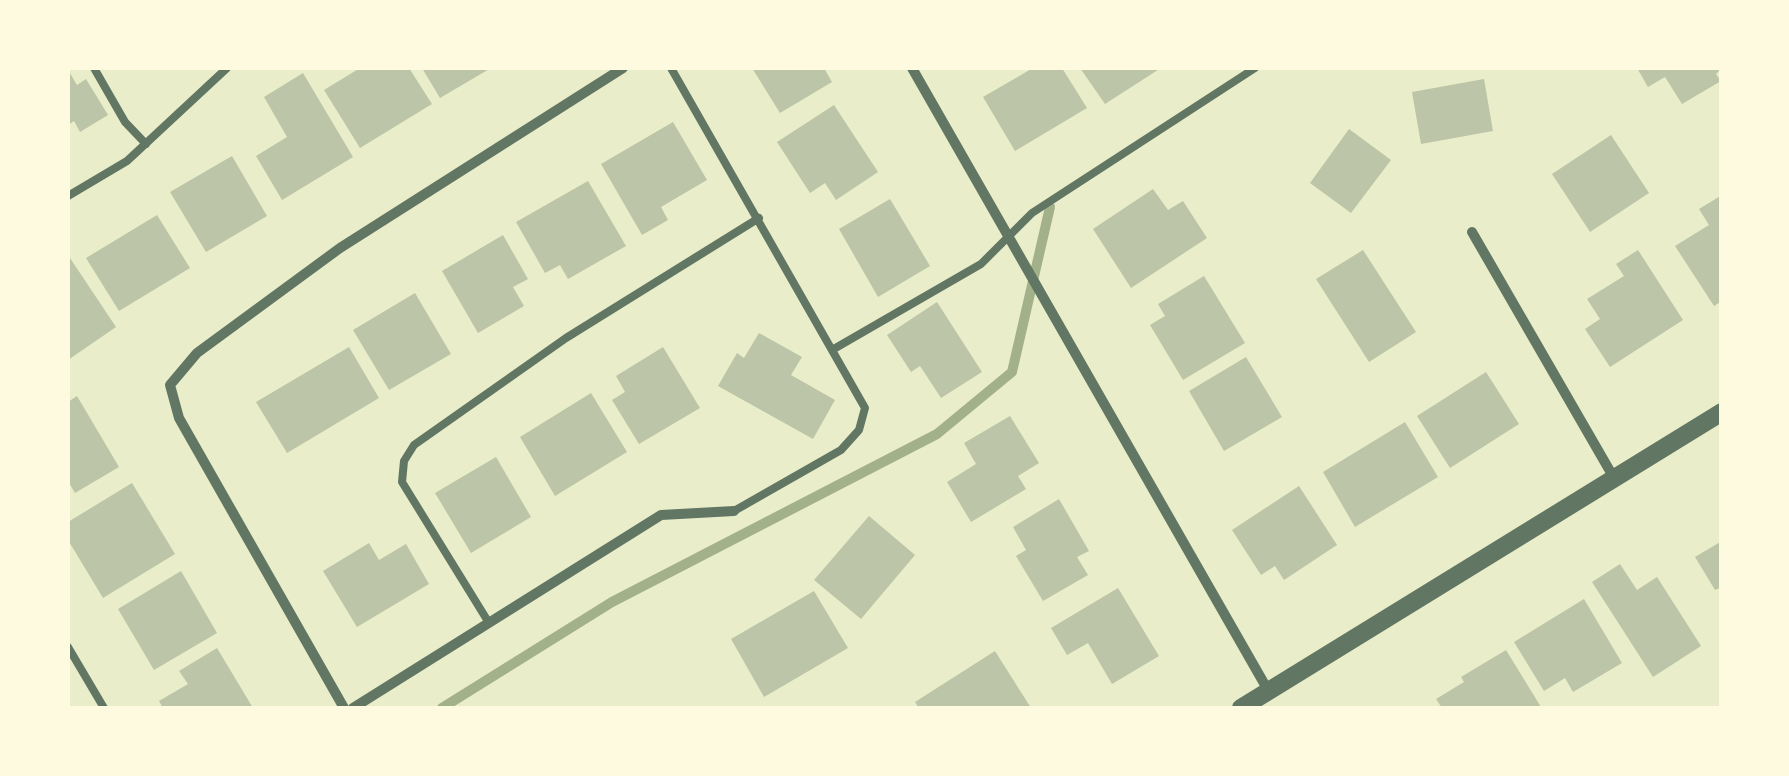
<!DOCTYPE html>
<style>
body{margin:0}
#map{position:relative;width:1789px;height:776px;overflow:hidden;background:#e9edc9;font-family:"Playfair Display",serif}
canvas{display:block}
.frame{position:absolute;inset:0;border:70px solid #fefae0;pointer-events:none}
</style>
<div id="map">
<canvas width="1789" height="776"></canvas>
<div class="frame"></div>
</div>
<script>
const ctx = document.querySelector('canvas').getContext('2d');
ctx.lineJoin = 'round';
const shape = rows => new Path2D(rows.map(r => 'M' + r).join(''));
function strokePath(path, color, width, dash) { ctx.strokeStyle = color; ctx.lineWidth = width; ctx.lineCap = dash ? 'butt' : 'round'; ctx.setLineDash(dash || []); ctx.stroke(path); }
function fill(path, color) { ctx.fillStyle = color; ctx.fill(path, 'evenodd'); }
strokePath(shape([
 [442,708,612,602,937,434,1012,372,1050,207]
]), '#a3b18a', 10);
fill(shape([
 [360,68,409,68,432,104,360,148,324,90],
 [422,68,491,68,440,98],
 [752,68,824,68,832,82,780,113],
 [1033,68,1062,68,1087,108,1015,151,983,97],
 [1080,68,1161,68,1105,104],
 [1637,68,1722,68,1716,74,1721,81,1682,104,1665,77,1648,87],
 [68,70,77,85,86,79,108,115,80,132,74,121,68,125],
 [303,73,353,157,282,200,256,156,287,137,264,97],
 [1484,79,1493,131,1421,144,1412,92],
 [834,105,878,172,836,200,825,183,810,193,777,142],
 [673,122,707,180,661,207,668,220,642,235,601,164],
 [1349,129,1391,160,1351,213,1310,183],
 [1611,135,1649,193,1590,232,1552,174],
 [232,156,267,216,206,252,170,192],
 [588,181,626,246,568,279,560,265,545,273,516,222],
 [1153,189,1168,210,1183,201,1207,238,1131,288,1093,229],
 [1722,195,1722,301,1714,306,1675,246,1709,225,1699,209],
 [890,199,930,266,878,297,839,229],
 [157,215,190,268,119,311,86,258],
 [503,235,528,279,513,287,524,306,478,333,442,271],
 [1363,250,1416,332,1369,362,1316,279],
 [1638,250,1683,320,1610,367,1585,329,1600,319,1587,299,1624,276,1616,264],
 [68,255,116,327,68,360],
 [1204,276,1245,343,1183,380,1150,325,1165,316,1158,304],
 [415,293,451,354,389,390,353,330],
 [937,302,982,372,941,398,920,366,911,372,887,335],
 [759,333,802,357,791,375,835,400,813,439,718,386,737,353,744,358],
 [349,347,379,398,287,453,256,402],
 [663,347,700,408,639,444,612,400,625,392,616,376],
 [1246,357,1282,417,1224,451,1189,391],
 [1486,372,1519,424,1450,468,1417,416],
 [591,393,627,452,555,496,520,437],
 [77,396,119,467,75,493,68,481,68,402],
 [1010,416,1039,463,1018,476,1026,489,971,522,947,482,976,464,964,443],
 [1405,422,1438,477,1355,527,1323,472],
 [496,457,531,517,471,553,435,493],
 [132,483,175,554,103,598,68,540,68,522],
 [1299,486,1337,545,1284,580,1275,566,1261,575,1232,530],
 [1059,499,1089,551,1077,557,1088,575,1043,601,1016,556,1026,550,1013,527],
 [869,516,915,555,861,619,814,580],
 [1722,541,1722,587,1715,590,1695,557],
 [369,543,379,560,406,544,429,584,357,627,323,571],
 [1620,564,1637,590,1657,577,1701,646,1653,677,1592,582],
 [181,571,217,633,154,670,118,609],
 [1118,588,1159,656,1112,684,1088,643,1067,655,1051,628],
 [814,591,848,648,764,697,731,639],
 [1584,599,1622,663,1573,692,1565,678,1544,691,1514,642],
 [217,648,253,708,163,708,159,701,188,684,179,671],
 [1506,650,1541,707,1442,708,1436,699,1464,682,1461,677],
 [995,651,1031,708,919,708,915,702]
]), '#bcc5a7');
strokePath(shape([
 [94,68,125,122,146,144],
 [671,68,865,408,859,430,841,450,734,511],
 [68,196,127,161,227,68],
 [832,350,981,264,1032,213,1255,68],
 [489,623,402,482,404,461,414,445,566,338,759,218],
 [68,647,104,708]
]), '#617663', 8);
strokePath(shape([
 [912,68,1269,692],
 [1472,232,1614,478],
 [344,708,179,418,170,385,197,353,340,248,623,68],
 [353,708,661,515,734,511]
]), '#617663', 10);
strokePath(shape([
 [1241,708,1722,412]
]), '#617663', 18);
</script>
